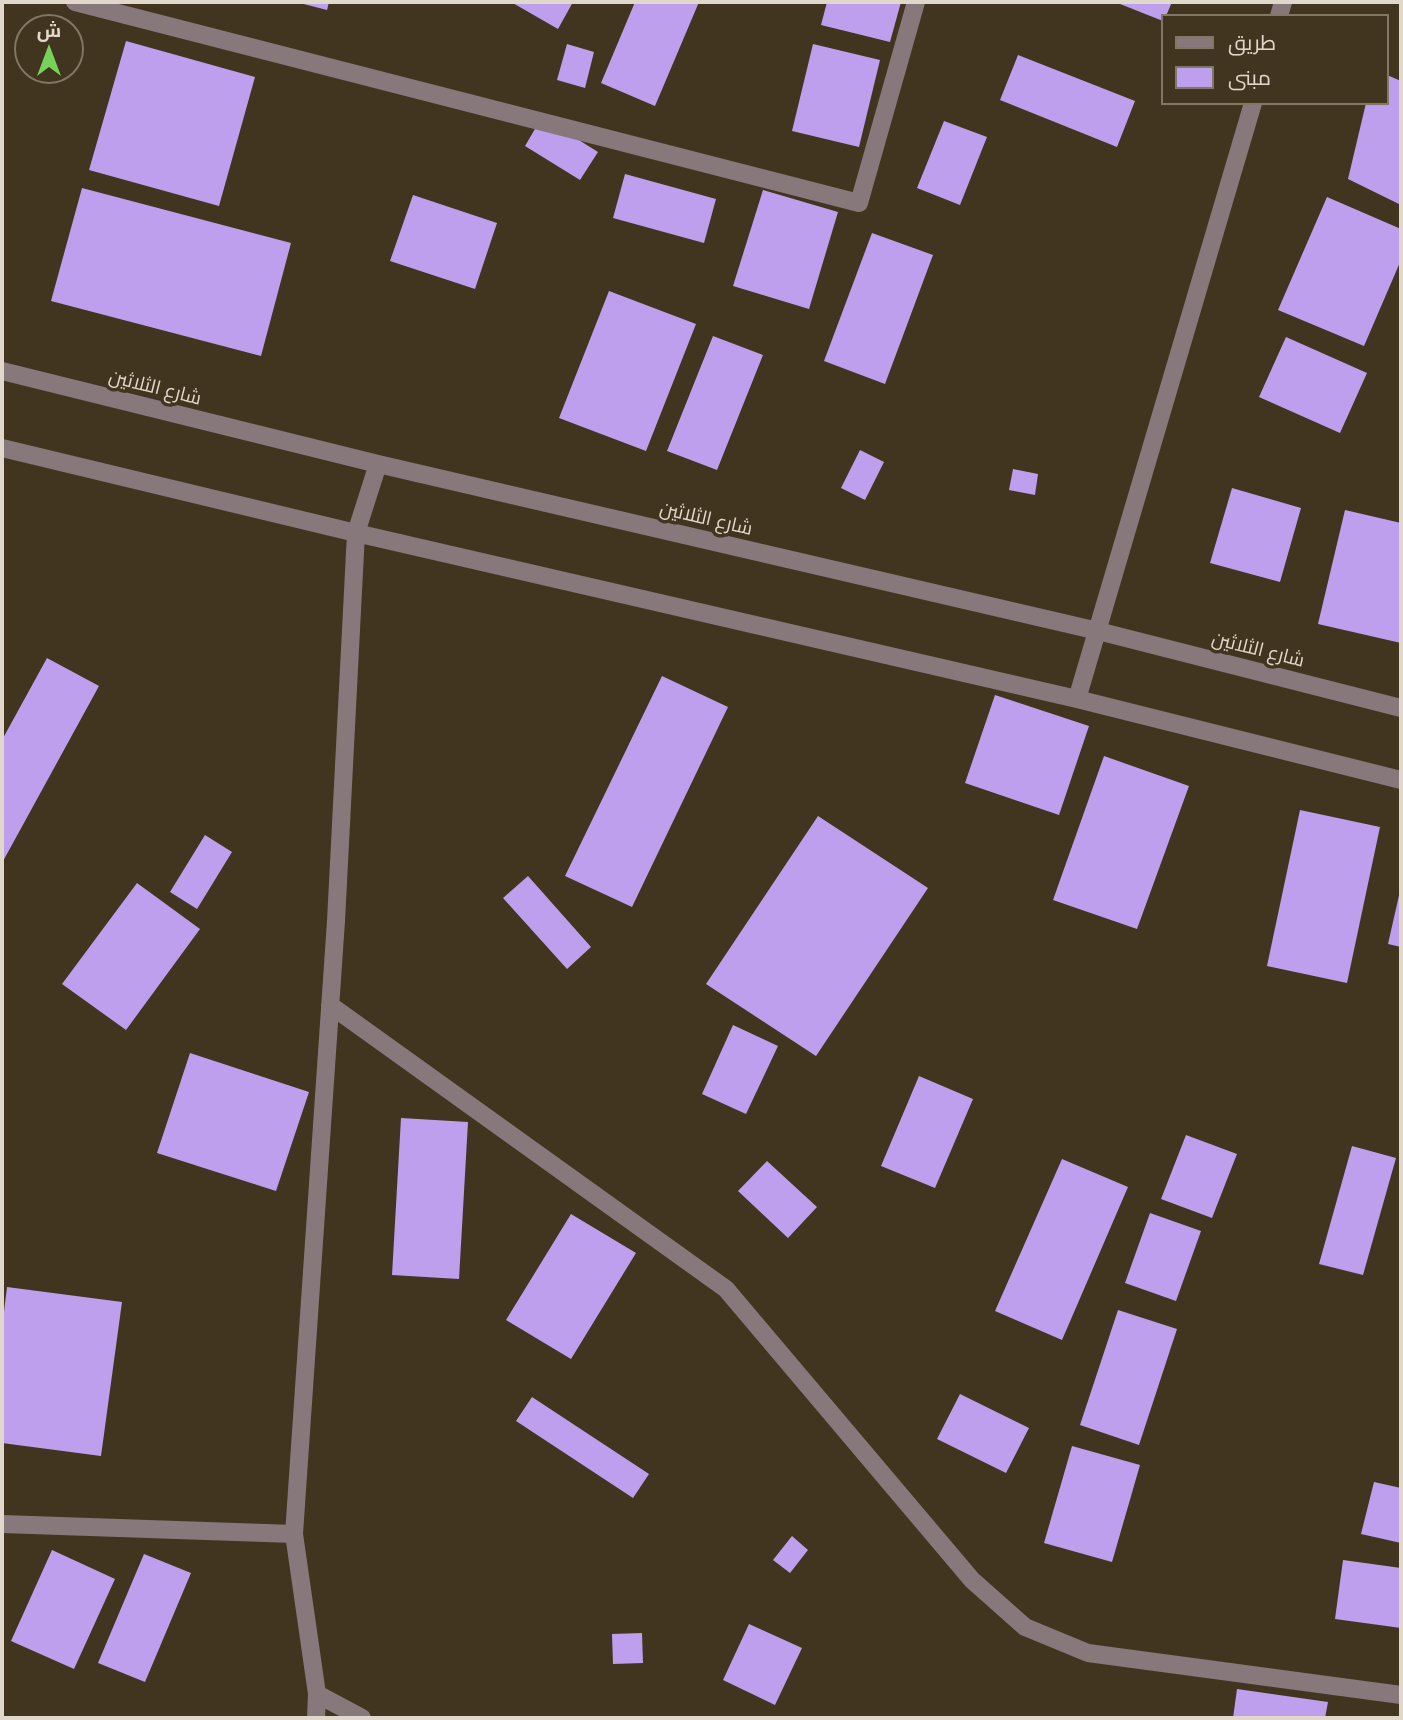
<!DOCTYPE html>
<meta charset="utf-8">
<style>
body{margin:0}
#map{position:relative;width:1403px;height:1720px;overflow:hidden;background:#42351f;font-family:"PT Sans",Cairo,sans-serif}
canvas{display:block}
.frame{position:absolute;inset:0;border:4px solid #e1d8cb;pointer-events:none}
.legend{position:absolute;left:1161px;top:14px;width:228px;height:91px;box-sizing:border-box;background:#42351f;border:2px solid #827664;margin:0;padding:9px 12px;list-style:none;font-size:21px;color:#e1d8cb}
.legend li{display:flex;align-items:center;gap:14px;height:35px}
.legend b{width:35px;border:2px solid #827664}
.north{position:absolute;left:14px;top:14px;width:70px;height:70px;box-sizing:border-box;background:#42351f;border:2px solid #827664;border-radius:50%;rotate:0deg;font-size:19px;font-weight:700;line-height:28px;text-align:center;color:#e1d8cb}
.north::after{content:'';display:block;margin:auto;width:24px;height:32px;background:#77d259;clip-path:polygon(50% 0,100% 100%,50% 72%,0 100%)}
</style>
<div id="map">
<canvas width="1403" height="1720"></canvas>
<div class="frame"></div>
<ul class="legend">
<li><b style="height:9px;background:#86787b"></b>طريق</li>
<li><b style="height:19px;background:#bd9fee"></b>مبنى</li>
</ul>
<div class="north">ش</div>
</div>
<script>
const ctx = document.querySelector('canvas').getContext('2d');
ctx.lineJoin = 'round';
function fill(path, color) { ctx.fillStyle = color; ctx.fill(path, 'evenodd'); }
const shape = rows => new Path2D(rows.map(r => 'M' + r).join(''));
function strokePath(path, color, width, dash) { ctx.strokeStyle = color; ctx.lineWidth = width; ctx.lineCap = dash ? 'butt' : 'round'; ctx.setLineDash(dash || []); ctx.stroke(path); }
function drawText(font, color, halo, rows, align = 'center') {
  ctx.font = font + ' "PT Sans",Cairo,sans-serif'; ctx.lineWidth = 7; ctx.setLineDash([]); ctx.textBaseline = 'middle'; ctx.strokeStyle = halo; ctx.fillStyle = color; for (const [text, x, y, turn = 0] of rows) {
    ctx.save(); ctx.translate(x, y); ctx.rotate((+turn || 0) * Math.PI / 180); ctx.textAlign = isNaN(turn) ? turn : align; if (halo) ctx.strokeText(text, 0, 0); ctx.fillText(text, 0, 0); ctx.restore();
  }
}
fill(shape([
 [296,2,329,2,327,10],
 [511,2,573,2,558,29],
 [635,2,699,2,655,106,601,83],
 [827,2,901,2,890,42,821,25],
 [1115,2,1172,2,1166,16,1163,16,1163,21],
 [126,41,255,77,219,206,89,170],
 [567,44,594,52,585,88,557,80],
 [813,44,880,60,859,147,792,131],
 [1018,55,1135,101,1117,147,1000,100],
 [1387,75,1401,81,1401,205,1348,179,1366,103,1387,103],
 [542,117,598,152,580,180,525,146],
 [944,121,987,137,960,205,917,188],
 [625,174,716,199,704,243,613,218],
 [82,188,291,243,261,356,51,301],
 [763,190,838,212,809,309,733,286],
 [413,195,497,223,475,289,390,261],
 [1327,197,1401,229,1401,260,1364,346,1278,310],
 [872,233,933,255,885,384,824,361],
 [609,291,696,324,646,451,559,418],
 [713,336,763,355,717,470,667,451],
 [1286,337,1367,373,1340,433,1259,397],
 [860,450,884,462,865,500,841,488],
 [1013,469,1038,474,1035,495,1009,490],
 [1232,488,1301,508,1280,582,1210,563],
 [1345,510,1401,523,1401,643,1318,624],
 [47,658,99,686,2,863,2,740],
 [662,676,728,707,632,907,565,876],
 [995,695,1089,726,1059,815,965,783],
 [1104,756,1189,786,1137,929,1053,900],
 [1300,810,1380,827,1347,983,1267,966],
 [818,816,928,888,816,1056,706,984],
 [205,835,232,852,197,909,170,892],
 [528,876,591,947,567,969,503,898],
 [137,883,200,929,126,1030,62,984],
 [1400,891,1401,891,1401,947,1388,944],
 [733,1025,778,1046,746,1114,702,1094],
 [190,1053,309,1092,276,1191,157,1153],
 [919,1076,973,1099,935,1188,881,1166],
 [401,1118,468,1122,459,1279,392,1275],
 [1186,1135,1237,1154,1212,1218,1161,1199],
 [1352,1146,1396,1158,1363,1275,1319,1264],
 [1062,1159,1128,1187,1062,1340,995,1311],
 [767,1161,817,1207,788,1238,738,1191],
 [1150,1213,1201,1231,1176,1301,1125,1283],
 [571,1214,636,1253,571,1359,506,1320],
 [7,1287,122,1302,101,1456,2,1443,2,1328],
 [1118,1310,1177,1329,1139,1445,1080,1425],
 [960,1394,1029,1428,1006,1473,937,1439],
 [532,1397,649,1474,633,1498,516,1421],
 [1072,1446,1140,1465,1112,1562,1044,1543],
 [1374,1482,1401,1488,1401,1543,1361,1534],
 [792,1536,808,1550,790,1573,773,1560],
 [52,1550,115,1579,74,1669,11,1641],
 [144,1554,191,1573,145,1682,98,1663],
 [1343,1560,1401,1568,1401,1628,1335,1619],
 [749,1624,802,1648,775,1705,723,1680],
 [642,1633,643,1663,613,1664,612,1634],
 [1237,1689,1328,1702,1325,1718,1233,1718]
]), '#bd9fee');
strokePath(shape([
 [75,2,859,203,916,2],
 [1279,16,1283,2],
 [2,371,378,464,1098,631,1401,708],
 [2,448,356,533,1077,699,1401,780],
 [1077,699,1253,103],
 [330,1005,726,1289,972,1580,1025,1627,1088,1653,1401,1695],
 [2,1524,294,1534],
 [317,1694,362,1718],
 [316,1718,317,1694,294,1534,336,921,356,533,378,464]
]), '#86787b', 18);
drawText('19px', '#e1d8cb', '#42351f', [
 ["شارع الثلاثين",155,388,14],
 ["شارع الثلاثين",706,519,13],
 ["شارع الثلاثين",1258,650,14]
]);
</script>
